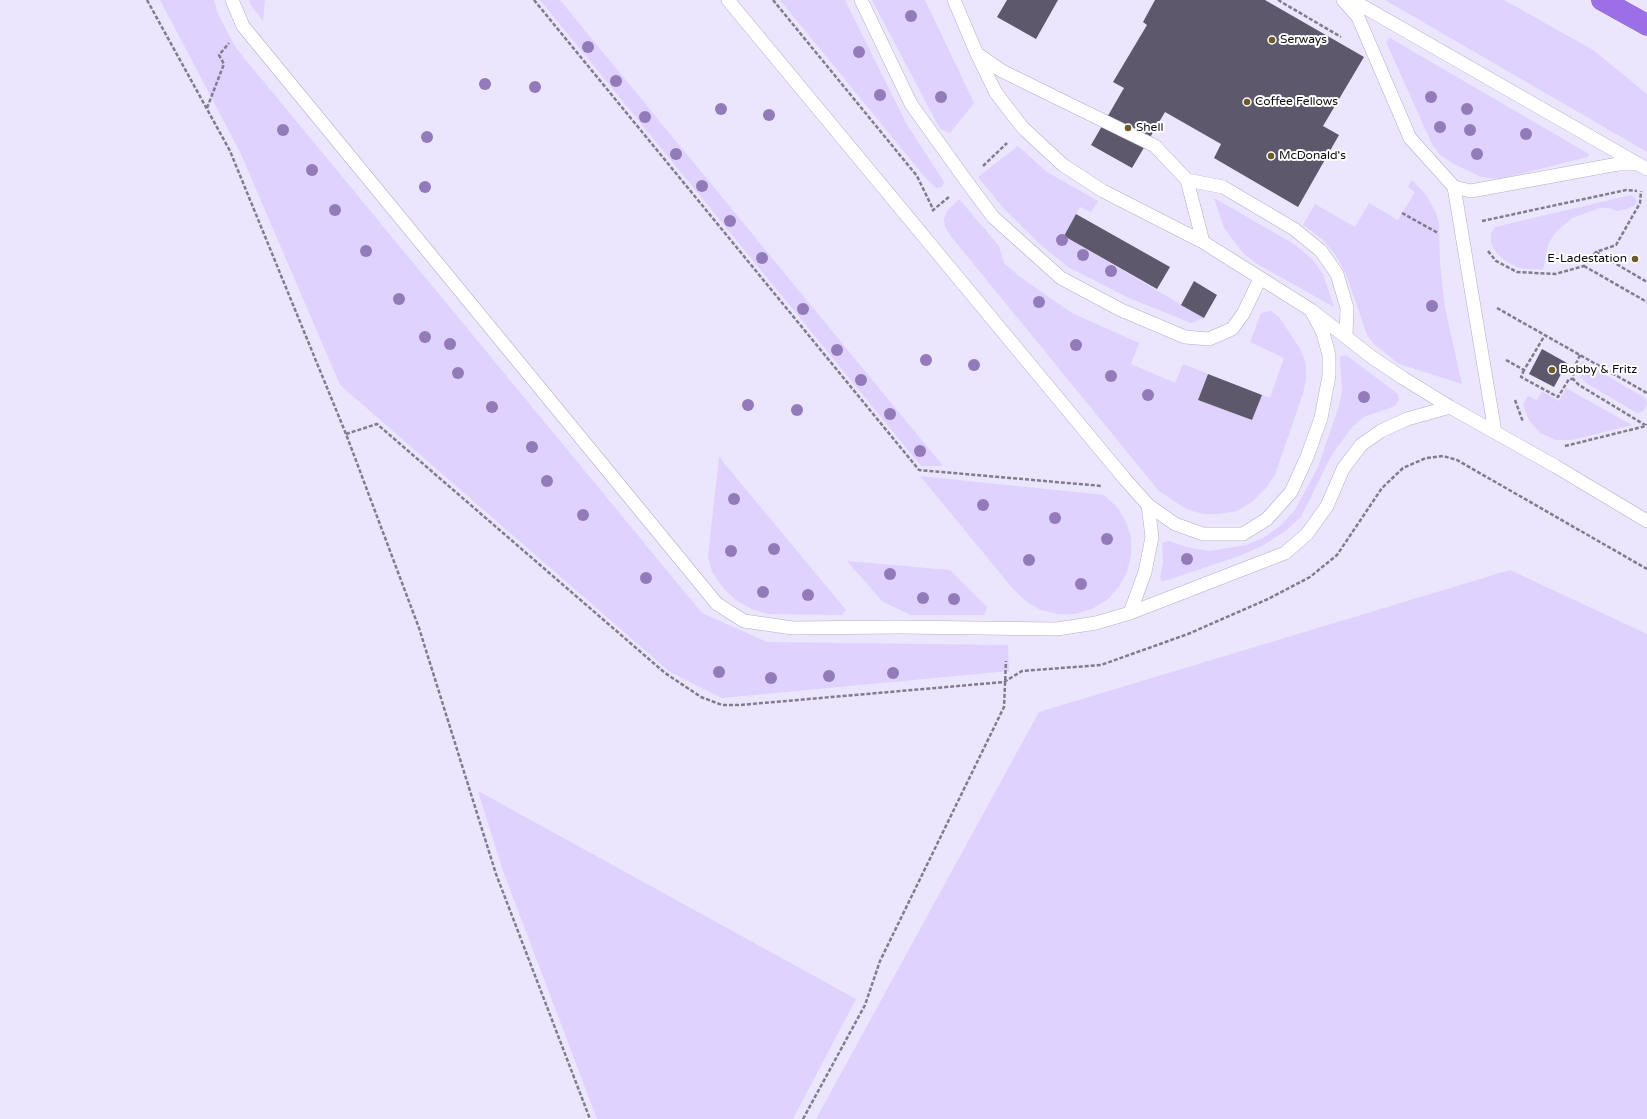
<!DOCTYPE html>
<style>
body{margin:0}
canvas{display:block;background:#ece5fe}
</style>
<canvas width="1647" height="1119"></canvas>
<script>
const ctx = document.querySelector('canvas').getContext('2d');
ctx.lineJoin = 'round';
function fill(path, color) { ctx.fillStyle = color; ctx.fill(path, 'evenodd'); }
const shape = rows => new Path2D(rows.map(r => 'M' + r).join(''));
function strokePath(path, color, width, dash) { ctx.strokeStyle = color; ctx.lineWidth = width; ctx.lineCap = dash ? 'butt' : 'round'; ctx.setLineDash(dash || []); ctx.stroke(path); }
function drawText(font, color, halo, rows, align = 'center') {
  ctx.font = font + ' "Varela Round",sans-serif'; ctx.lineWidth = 4; ctx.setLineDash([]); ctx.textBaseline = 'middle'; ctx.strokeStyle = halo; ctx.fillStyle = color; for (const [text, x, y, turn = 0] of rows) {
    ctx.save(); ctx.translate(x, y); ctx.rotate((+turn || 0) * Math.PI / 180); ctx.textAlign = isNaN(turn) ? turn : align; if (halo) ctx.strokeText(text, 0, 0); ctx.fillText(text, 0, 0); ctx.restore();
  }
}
fill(shape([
 [160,0,214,0,218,14,236,48,702,613,767,642,1008,645,1009,671,722,698,670,672,340,385,240,152],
 [249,0,265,0,263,21,250,4],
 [540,0,560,0,943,466,921,466],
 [780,0,845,0,906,123,944,182,942,187,936,188,923,175],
 [872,0,925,0,974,103,950,133,940,129],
 [1385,0,1504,0,1593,50,1647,94,1647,152],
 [1390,38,1589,154,1588,157,1499,179,1481,177,1454,164,1441,156,1432,144,1386,42],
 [1018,146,1047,172,1098,201,1091,212,1080,207,1064,236,1204,318,1191,323,1129,298,1068,267,1041,245,1005,210,978,177],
 [1412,180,1427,196,1436,213,1439,223,1440,263,1445,308,1462,384,1399,364,1375,345,1367,335,1346,274,1335,254,1322,239,1303,225,1315,204,1355,227,1369,203,1398,220,1415,192,1408,187],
 [1631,195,1637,200,1635,205,1627,209,1617,211,1609,208,1600,208,1572,218,1554,234,1548,245,1543,270,1519,268,1507,262,1497,254,1491,243,1491,233,1495,227],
 [1214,198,1294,244,1312,259,1323,274,1334,307,1259,265,1244,254,1224,228],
 [959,199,999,246,1004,263,1020,277,1072,313,1139,343,1131,364,1175,383,1183,364,1208,374,1198,400,1252,420,1262,395,1270,398,1284,358,1250,342,1261,313,1271,311,1279,317,1301,350,1306,365,1306,380,1303,393,1275,475,1266,488,1252,502,1237,511,1218,514,1203,514,1186,509,1159,491,949,234,945,226,944,219,947,211],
 [1346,355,1398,394,1399,400,1395,406,1364,417,1352,427,1331,456,1301,517,1285,531,1262,546,1239,556,1162,582,1160,577,1163,563,1162,543,1169,541,1186,547,1209,551,1246,545,1263,538,1280,526,1295,510,1318,467,1339,406,1342,390,1340,357],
 [1582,361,1645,398,1647,404,1643,411,1637,413,1586,383,1580,377,1579,369],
 [1566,388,1632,425,1572,440,1556,440,1540,433,1529,420,1523,405,1528,396,1537,400,1542,391,1559,401],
 [719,457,846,610,842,615,767,614,752,609,737,601,724,589,712,572,708,556],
 [920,476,1104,495,1117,507,1126,522,1131,538,1131,555,1127,572,1119,587,1107,600,1092,609,1075,614,1058,614,1041,610,1027,602,1014,590],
 [847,561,950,570,987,607,984,615,911,615,883,602],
 [1510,570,1647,634,1647,1119,816,1119,1039,712],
 [478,791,856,999,793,1119,597,1119,503,871]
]), '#dfd2fe');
fill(shape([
 [1007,0,1058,0,1036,39,997,17],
 [1155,0,1265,0,1364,57,1323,126,1339,135,1298,207,1214,158,1221,144,1165,112,1132,168,1091,145,1124,88,1113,82,1147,25,1143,22],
 [1076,214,1170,267,1157,289,1064,236],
 [1194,281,1217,295,1204,318,1181,305],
 [1542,349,1567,363,1554,387,1529,374],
 [1208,374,1262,395,1252,420,1198,400]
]), '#5e586c');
const lane = shape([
 [232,0,243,26,717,604,744,621,793,628,899,627,1057,629,1096,623,1130,613,1285,553,1307,534,1327,506,1343,469,1361,445,1381,431,1407,419,1450,407],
 [728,0,1124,478,1148,505,1175,524,1203,534,1243,534,1267,519,1291,492,1307,457,1321,418,1329,376,1329,355,1323,333,1311,310],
 [861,0,911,104,967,182,993,217,1061,278,1121,310,1185,337,1209,339,1232,329,1243,314,1260,279],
 [954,0,977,54,996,93,1023,128,1063,165,1103,191,1203,242,1311,310,1373,358,1403,378,1450,407,1555,466,1647,521],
 [1343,0,1358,17,1410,138,1454,187,1495,432],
 [1352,0,1647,169],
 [979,55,1002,71,1155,146,1187,180,1203,242],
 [1187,180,1223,187,1294,229,1321,251,1337,274,1347,308,1346,337],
 [1454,187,1471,191,1618,164,1636,164],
 [1130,613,1145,572,1152,537,1148,505]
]);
const highway = shape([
 [1602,0,1647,25]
]);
strokePath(lane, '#b5aec6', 14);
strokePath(highway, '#fff', 23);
strokePath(shape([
 [147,0,230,151,346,434,419,628,496,874,590,1119],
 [534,0,919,470,1102,486],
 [773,0,917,176,933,209],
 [1278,0,1341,37],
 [207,108,224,64,219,55,229,43],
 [983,166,1007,143],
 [932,211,950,196],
 [1402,213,1438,233],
 [1482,221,1626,190,1637,191],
 [1488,251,1496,261,1517,272,1555,274,1584,266,1596,252,1616,245,1640,203,1641,191],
 [1596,252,1647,282],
 [1584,266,1647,302],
 [1497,308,1647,393],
 [1580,355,1574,368,1573,379,1579,385,1645,425],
 [1506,360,1524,370,1545,335],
 [1524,370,1521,377,1558,397,1569,379,1573,379],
 [1515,400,1523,422],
 [346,434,377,424,665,673,701,697,722,705,740,705,1004,682,1022,671,1101,665,1188,634,1268,599,1310,577,1337,555,1382,488,1403,468,1426,458,1443,456,1457,460,1647,569],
 [1565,446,1646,426,1647,424],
 [803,1119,865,1005,880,961,1004,707,1006,661]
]), '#817c8d', 2.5, [4, 2]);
strokePath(lane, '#fff', 13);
strokePath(highway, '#9b6fe5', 22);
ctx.fillStyle = '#937ab8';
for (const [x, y] of [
 [911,16],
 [588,47],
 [859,52],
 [616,81],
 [485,84],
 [535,87],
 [880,95],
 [941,97],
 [1431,97],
 [721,109],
 [1467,109],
 [769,115],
 [645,117],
 [1440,127],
 [283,130],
 [1470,130],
 [1526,134],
 [427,137],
 [676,154],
 [1477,154],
 [312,170],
 [702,186],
 [425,187],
 [335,210],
 [730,221],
 [1062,240],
 [366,251],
 [1083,255],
 [762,258],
 [1111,271],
 [399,299],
 [1039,302],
 [1432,306],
 [803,309],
 [425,337],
 [450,344],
 [1076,345],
 [837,350],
 [926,360],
 [974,365],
 [458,373],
 [1111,376],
 [861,380],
 [1148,395],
 [1364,397],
 [748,405],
 [492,407],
 [797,410],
 [890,414],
 [532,447],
 [920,451],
 [547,481],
 [734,499],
 [983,505],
 [583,515],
 [1055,518],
 [1107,539],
 [774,549],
 [731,551],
 [1187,559],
 [1029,560],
 [890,574],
 [646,578],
 [1081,584],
 [763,592],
 [808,595],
 [923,598],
 [954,599],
 [719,672],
 [893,673],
 [829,676],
 [771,678]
]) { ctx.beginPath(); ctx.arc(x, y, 6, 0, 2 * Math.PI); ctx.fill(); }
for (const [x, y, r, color] of [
 [1272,40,4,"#6d5a28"],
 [1247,102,4,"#6d5a28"],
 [1128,128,4,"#6d5a28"],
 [1271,156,4,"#6d5a28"],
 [1635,259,4,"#6d5a28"],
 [1552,370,4,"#6d5a28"]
]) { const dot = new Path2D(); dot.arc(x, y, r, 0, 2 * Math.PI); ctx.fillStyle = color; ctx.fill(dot); strokePath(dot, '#fff', 1.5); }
drawText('12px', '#0d0a12', '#fff', [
 ["Serways",1280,40],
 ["Coffee Fellows",1255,102],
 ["Shell",1136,128],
 ["McDonald's",1279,156],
 ["E-Ladestation",1627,259,"right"],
 ["Bobby & Fritz",1560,370]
], 'left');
</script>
